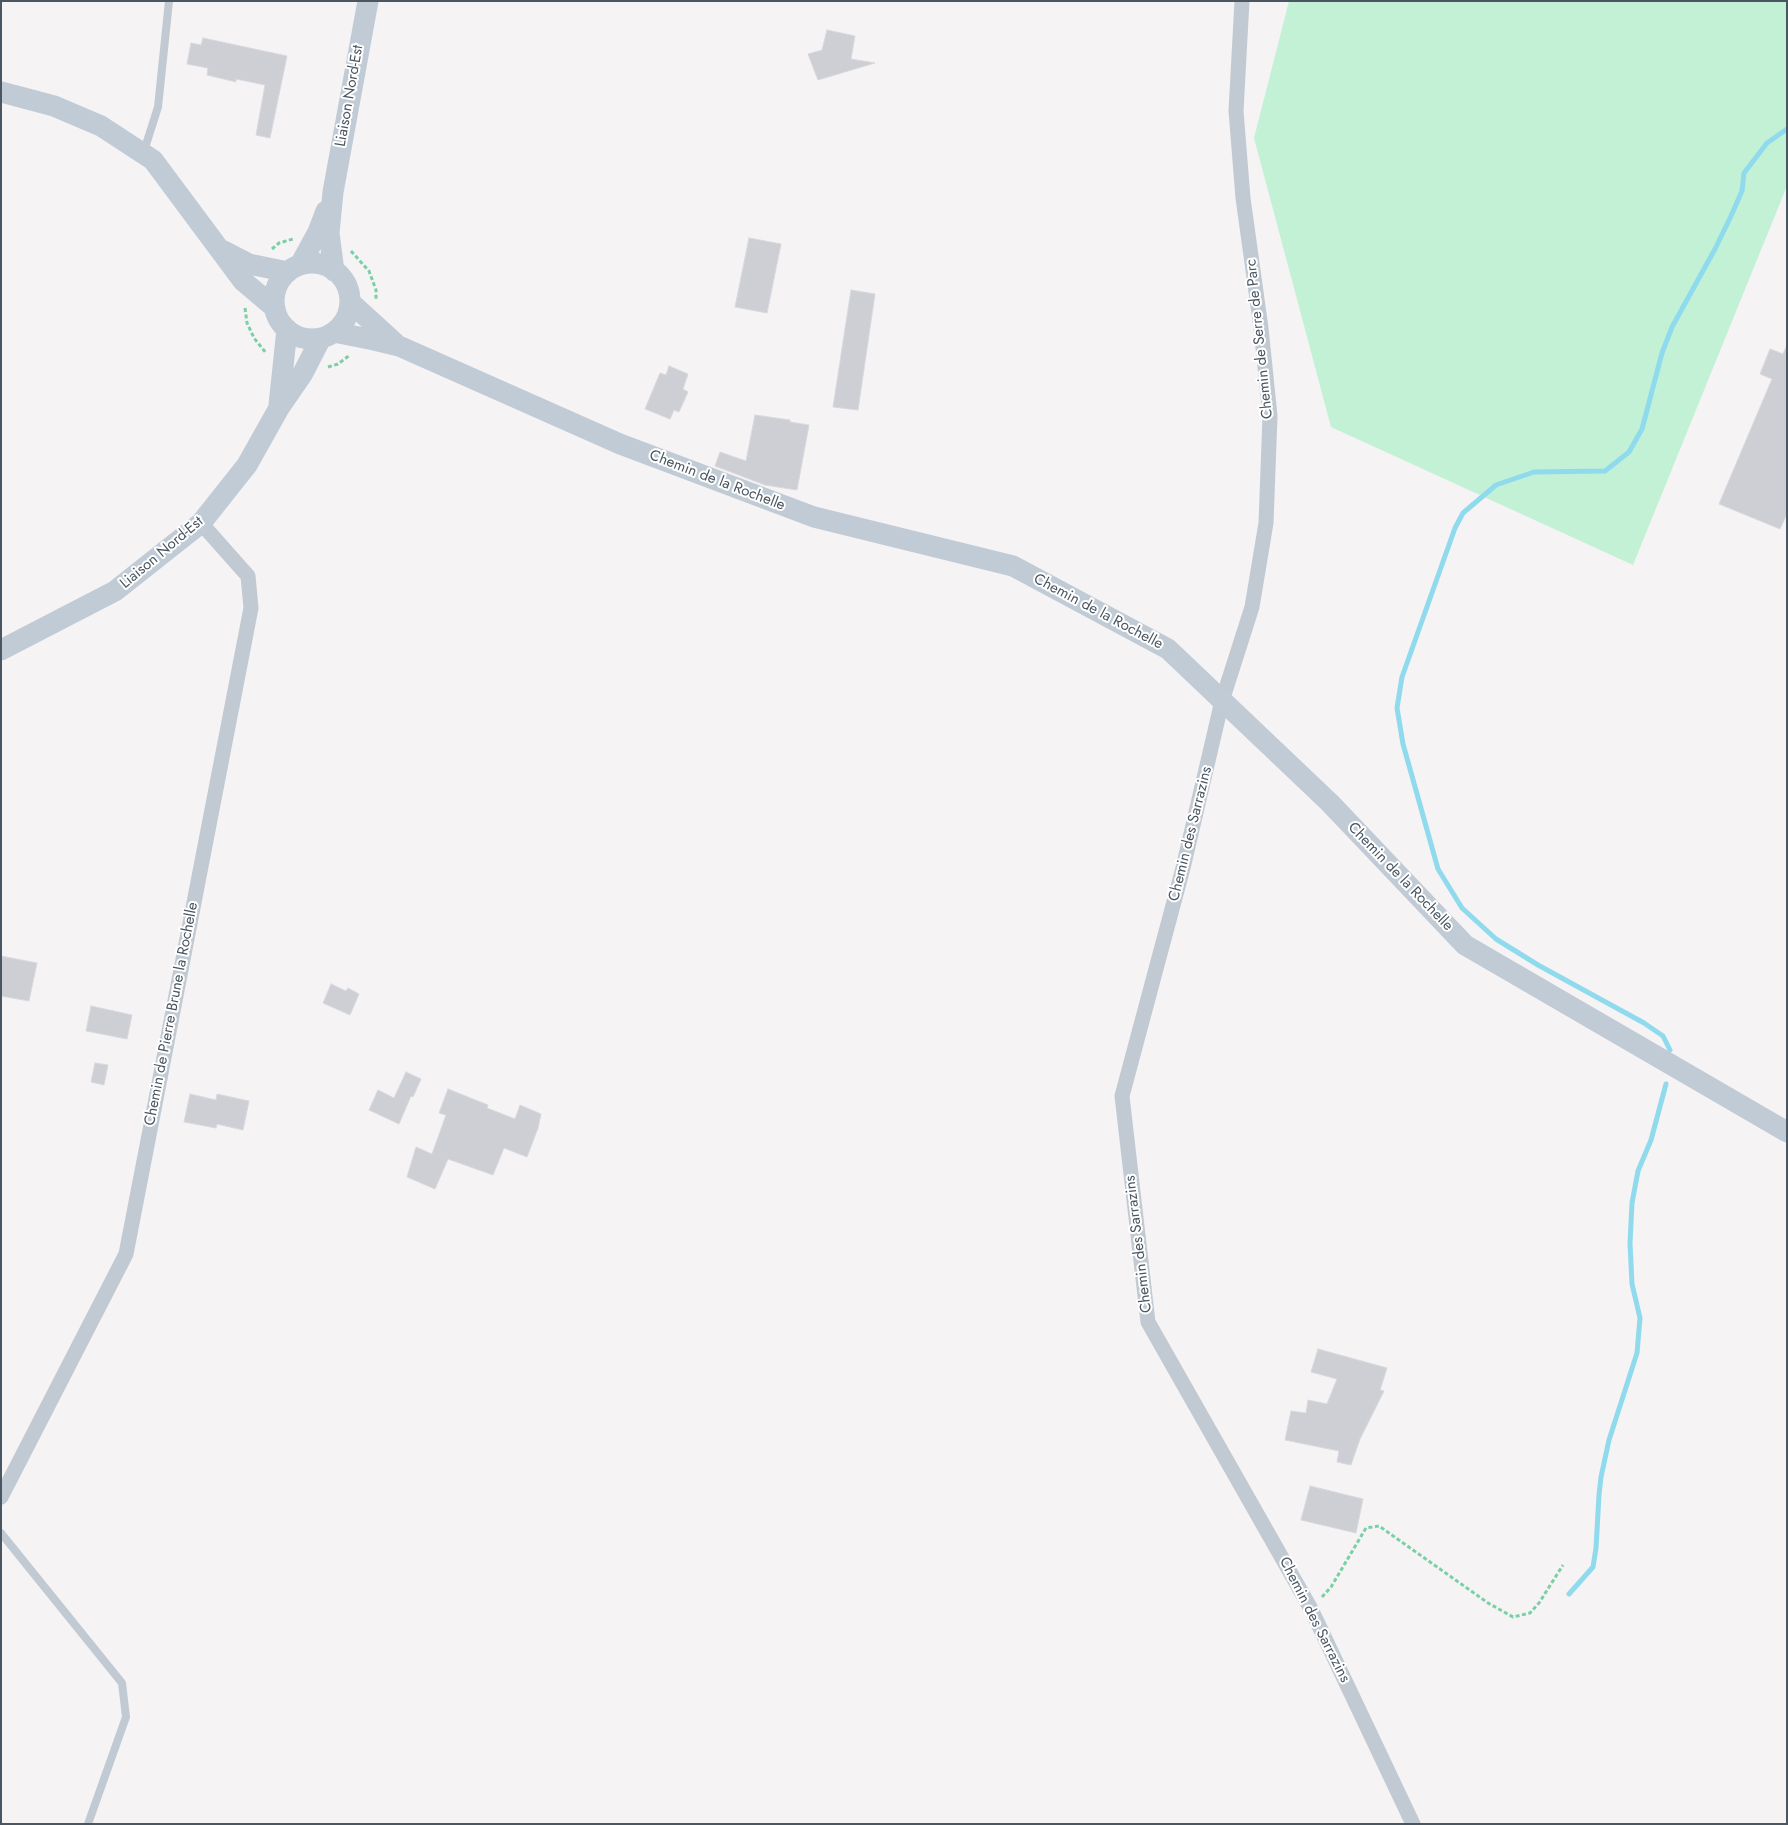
<!DOCTYPE html>
<style>
body{margin:0}
#map{position:relative;width:1788px;height:1825px;overflow:hidden;background:#f5f3f3;font-family:Jost,sans-serif}
canvas{display:block}
.frame{position:absolute;inset:0;border:2px solid #4a5661;pointer-events:none}
</style>
<div id="map">
<canvas width="1788" height="1825"></canvas>
<div class="frame"></div>
</div>
<script>
const ctx = document.querySelector('canvas').getContext('2d');
ctx.lineJoin = 'round';
function fill(path, color) { ctx.fillStyle = color; ctx.fill(path, 'evenodd'); }
const shape = rows => new Path2D(rows.map(r => 'M' + r).join(''));
function strokePath(path, color, width, dash) { ctx.strokeStyle = color; ctx.lineWidth = width; ctx.lineCap = dash ? 'butt' : 'round'; ctx.setLineDash(dash || []); ctx.stroke(path); }
function drawText(font, color, halo, rows, align = 'center') {
  ctx.font = font + ' Jost,sans-serif'; ctx.lineWidth = 4; ctx.setLineDash([]); ctx.textBaseline = 'middle'; ctx.strokeStyle = halo; ctx.fillStyle = color; for (const [text, x, y, turn = 0] of rows) {
    ctx.save(); ctx.translate(x, y); ctx.rotate((+turn || 0) * Math.PI / 180); ctx.textAlign = isNaN(turn) ? turn : align; if (halo) ctx.strokeText(text, 0, 0); ctx.fillText(text, 0, 0); ctx.restore();
  }
}
fill(shape([
 [1289,1,1787,1,1787,186,1633,565,1331,427,1254,138]
]), '#c3f1d5');
strokePath(shape([
 [1670,1050,1663,1036,1644,1023,1538,965,1496,939,1462,908,1438,869,1403,744,1397,708,1402,677,1455,528,1463,513,1496,485,1534,472,1605,471,1629,452,1642,429,1662,353,1672,327,1715,249,1731,216,1742,191,1744,173,1767,143,1787,129],
 [1569,1594,1593,1567,1596,1548,1599,1495,1601,1477,1609,1440,1637,1353,1640,1318,1632,1284,1630,1243,1632,1203,1638,1171,1651,1140,1666,1084]
]), '#90daee', 5);
const building = shape([
 [827,30,855,36,851,59,875,63,818,80,808,54,822,50,827,30],
 [203,38,287,56,270,138,256,135,265,85,236,79,236,82,207,75,208,68,187,64,191,43,201,45,203,38],
 [749,238,781,244,767,313,735,307,749,238],
 [851,290,875,294,858,410,833,407,851,290],
 [1787,345,1787,514,1780,529,1719,504,1772,379,1760,374,1770,349,1783,354,1787,345],
 [669,366,688,374,683,389,688,392,679,412,674,410,670,419,645,409,660,373,666,375,669,366],
 [755,415,790,420,790,422,809,425,797,490,765,485,715,466,720,452,746,461,755,415],
 [1,956,37,963,29,1001,1,996,1,956],
 [331,984,346,991,348,988,359,994,350,1015,323,1003,331,984],
 [91,1006,132,1015,127,1039,86,1031,91,1006],
 [95,1063,108,1065,104,1085,91,1082,95,1063],
 [406,1072,421,1079,413,1097,411,1096,399,1124,369,1110,378,1090,394,1098,406,1072],
 [448,1089,488,1105,487,1108,515,1119,520,1105,541,1114,538,1128,527,1157,504,1148,493,1175,448,1159,435,1189,407,1177,416,1147,432,1154,446,1115,439,1113,448,1089],
 [190,1094,216,1100,217,1094,249,1101,243,1130,217,1124,216,1128,184,1122,190,1094],
 [1318,1349,1387,1368,1380,1390,1384,1391,1360,1439,1351,1465,1337,1462,1339,1451,1285,1440,1291,1411,1306,1413,1308,1400,1327,1404,1337,1379,1311,1372,1318,1349],
 [1310,1486,1363,1499,1356,1533,1301,1520,1310,1486]
]);
fill(building, '#cdcfd5');
strokePath(building, '#d7d9de', 1);
strokePath(shape([
 [272,249,279,243,293,239],
 [351,251,369,271,376,290,376,299],
 [245,308,247,323,254,338,266,353],
 [328,367,338,364,350,355],
 [1322,1597,1331,1587,1366,1528,1379,1526,1488,1603,1513,1617,1530,1613,1539,1603,1563,1565]
]), '#7ad0a6', 3, [4, 2.5]);
strokePath(shape([
 [144,151,158,107,169,1],
 [1,1533,122,1683,126,1717,88,1824]
]), '#c1cad2', 8);
strokePath(shape([
 [1242,1,1236,111,1243,198,1261,328,1270,416,1266,523,1252,607,1222,701,1183,868,1122,1096,1148,1322,1311,1609,1413,1824],
 [1,1497,126,1254,251,608,248,576,201,523]
]), '#c1cad2', 15);
strokePath(shape([
 [1,92,54,106,101,126,153,160,243,281,275,308],
 [224,251,249,264,288,272],
 '274 301a38 38 0 1 1 76 0a38 38 0 1 1-76 0Z',
 [300,265,318,232,326,211],
 [334,271,329,233,333,192,368,1],
 [350,302,395,343],
 [334,332,374,340,399,346,620,444,814,517,1013,566,1168,649,1330,803,1465,945,1787,1132],
 [279,405,287,329],
 [1,650,115,591,201,523,247,465,279,408,303,373,321,338]
]), '#c1cbd6', 21);
drawText('15px', '#4a5661', '#fff', [
 ["Liaison Nord-Est",350,96,-80],
 ["Chemin de Serre de Parc",1260,339,-96],
 ["Chemin de la Rochelle",717,481,21],
 ["Liaison Nord-Est",162,553,-40],
 ["Chemin de la Rochelle",1098,612,28],
 ["Chemin des Sarrazins",1191,834,-76],
 ["Chemin de la Rochelle",1400,877,46],
 ["Chemin de Pierre Brune la Rochelle",172,1014,-79],
 ["Chemin des Sarrazins",1139,1244,-97],
 ["Chemin des Sarrazins",1314,1620,63]
]);
</script>
